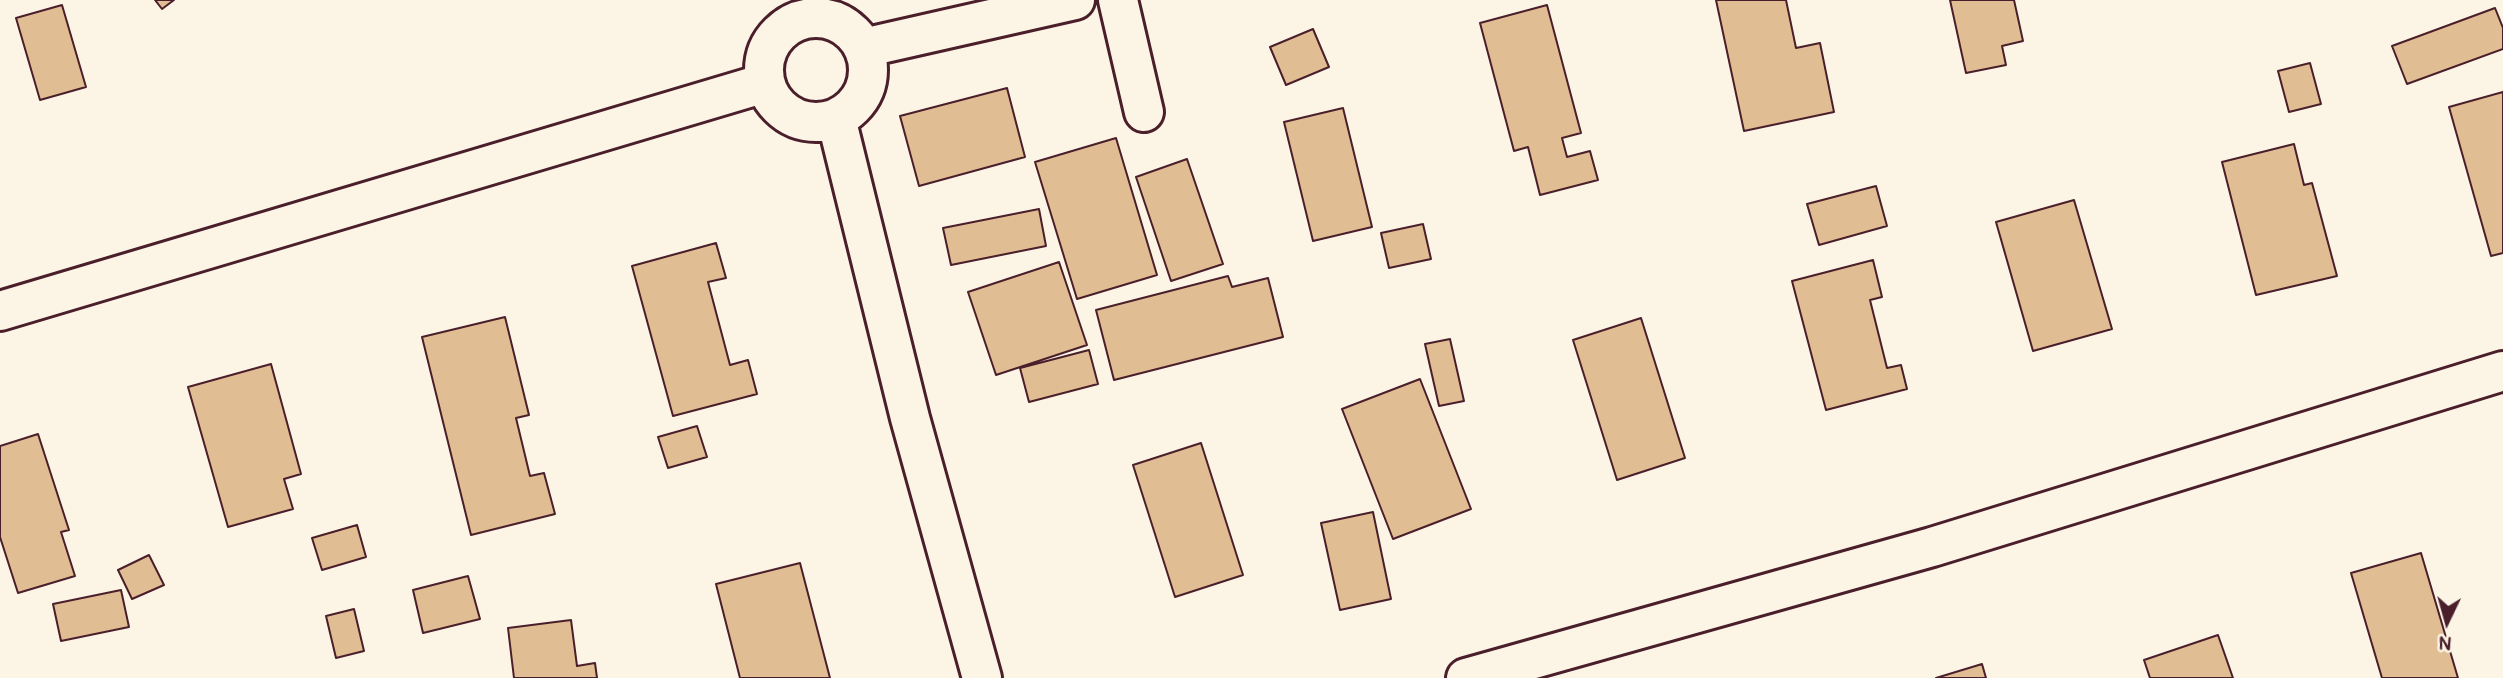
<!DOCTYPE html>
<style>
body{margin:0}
#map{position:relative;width:2503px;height:678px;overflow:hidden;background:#fcf5e5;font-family:Pangolin,sans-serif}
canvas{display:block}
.north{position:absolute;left:2412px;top:587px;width:70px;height:70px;-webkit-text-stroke:5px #fcf5e5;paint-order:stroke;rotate:185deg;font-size:19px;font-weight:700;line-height:28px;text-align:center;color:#4a1f2b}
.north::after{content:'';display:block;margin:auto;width:24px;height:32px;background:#4a1f2b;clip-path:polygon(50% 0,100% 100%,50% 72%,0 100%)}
</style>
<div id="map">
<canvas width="2503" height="678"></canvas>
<div class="north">N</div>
</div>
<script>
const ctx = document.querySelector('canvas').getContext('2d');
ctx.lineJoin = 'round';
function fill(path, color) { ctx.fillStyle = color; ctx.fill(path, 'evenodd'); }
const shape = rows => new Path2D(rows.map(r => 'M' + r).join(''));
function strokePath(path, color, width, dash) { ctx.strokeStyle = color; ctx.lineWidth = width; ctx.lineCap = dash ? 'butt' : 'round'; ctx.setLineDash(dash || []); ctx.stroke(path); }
const building = shape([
 [155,0,174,0,162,9,155,0],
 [1716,0,1786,0,1796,48,1820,43,1834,112,1744,131,1716,0],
 [1950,0,2014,0,2023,41,2002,46,2006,65,1966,73,1950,0],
 [62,5,86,87,40,100,16,18,62,5],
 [1547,5,1581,133,1562,138,1567,157,1590,151,1598,180,1540,195,1528,147,1514,151,1480,23,1547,5],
 [2495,8,2503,28,2503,49,2407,84,2392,46,2495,8],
 [1313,29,1329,67,1286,85,1270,47,1313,29],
 [2310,63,2321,104,2289,112,2278,71,2310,63],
 [1007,88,1025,157,919,186,900,116,1007,88],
 [2503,92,2503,253,2491,256,2449,107,2503,92],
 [1343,108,1372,227,1313,241,1284,122,1343,108],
 [1116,138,1157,275,1077,299,1035,162,1116,138],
 [2294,144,2304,185,2312,183,2337,276,2256,295,2222,162,2294,144],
 [1187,159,1223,264,1171,281,1136,177,1187,159],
 [1876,186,1887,226,1819,245,1807,204,1876,186],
 [2074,200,2112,329,2033,351,1996,222,2074,200],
 [1039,209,1046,246,951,265,943,228,1039,209],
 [1423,224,1431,259,1389,268,1381,233,1423,224],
 [716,243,726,278,708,282,730,365,748,360,757,394,673,416,632,266,716,243],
 [1873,260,1882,297,1870,300,1887,368,1901,365,1907,389,1826,410,1792,281,1873,260],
 [1059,262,1087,345,996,375,968,292,1059,262],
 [1228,276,1232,287,1268,278,1283,337,1114,380,1096,310,1228,276],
 [505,317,529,415,516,418,530,476,544,473,555,514,471,535,422,337,505,317],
 [1641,318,1685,458,1617,480,1573,340,1641,318],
 [1450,339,1464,401,1439,406,1425,344,1450,339],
 [1089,350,1098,384,1029,402,1020,368,1089,350],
 [271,364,301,474,284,479,293,509,228,527,188,387,271,364],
 [1420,379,1471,509,1393,539,1342,409,1420,379],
 [697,426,707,457,668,468,658,437,697,426],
 [38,434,69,530,61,532,75,576,18,593,0,537,0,446,38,434],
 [1201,443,1243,575,1175,597,1133,465,1201,443],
 [1373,512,1391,599,1340,610,1321,523,1373,512],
 [357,525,366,557,322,570,312,538,357,525],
 [2421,553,2458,678,2382,678,2351,573,2421,553],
 [149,555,164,585,132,599,118,570,149,555],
 [800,563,830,678,740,678,716,584,800,563],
 [468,576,480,619,423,633,413,590,468,576],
 [121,590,129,627,61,641,53,604,121,590],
 [354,609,364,651,336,658,326,616,354,609],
 [571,620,577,666,595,663,597,678,514,678,508,628,571,620],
 [2218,635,2233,678,2150,678,2144,660,2218,635],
 [1982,664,1986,678,1936,678,1982,664]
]);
fill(building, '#e0bd92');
strokePath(building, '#4a1f2b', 2);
const minor = shape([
 [1118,0,1144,112],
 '764 70a52 52 0 1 1 104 0a52 52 0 1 1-104 0Z',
 [863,48,1075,0],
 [836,118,910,418,982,678],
 [0,311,765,83],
 [1466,678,1932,547,2503,371]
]);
strokePath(minor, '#4a1f2b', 44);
strokePath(minor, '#fcf5e5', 38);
</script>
